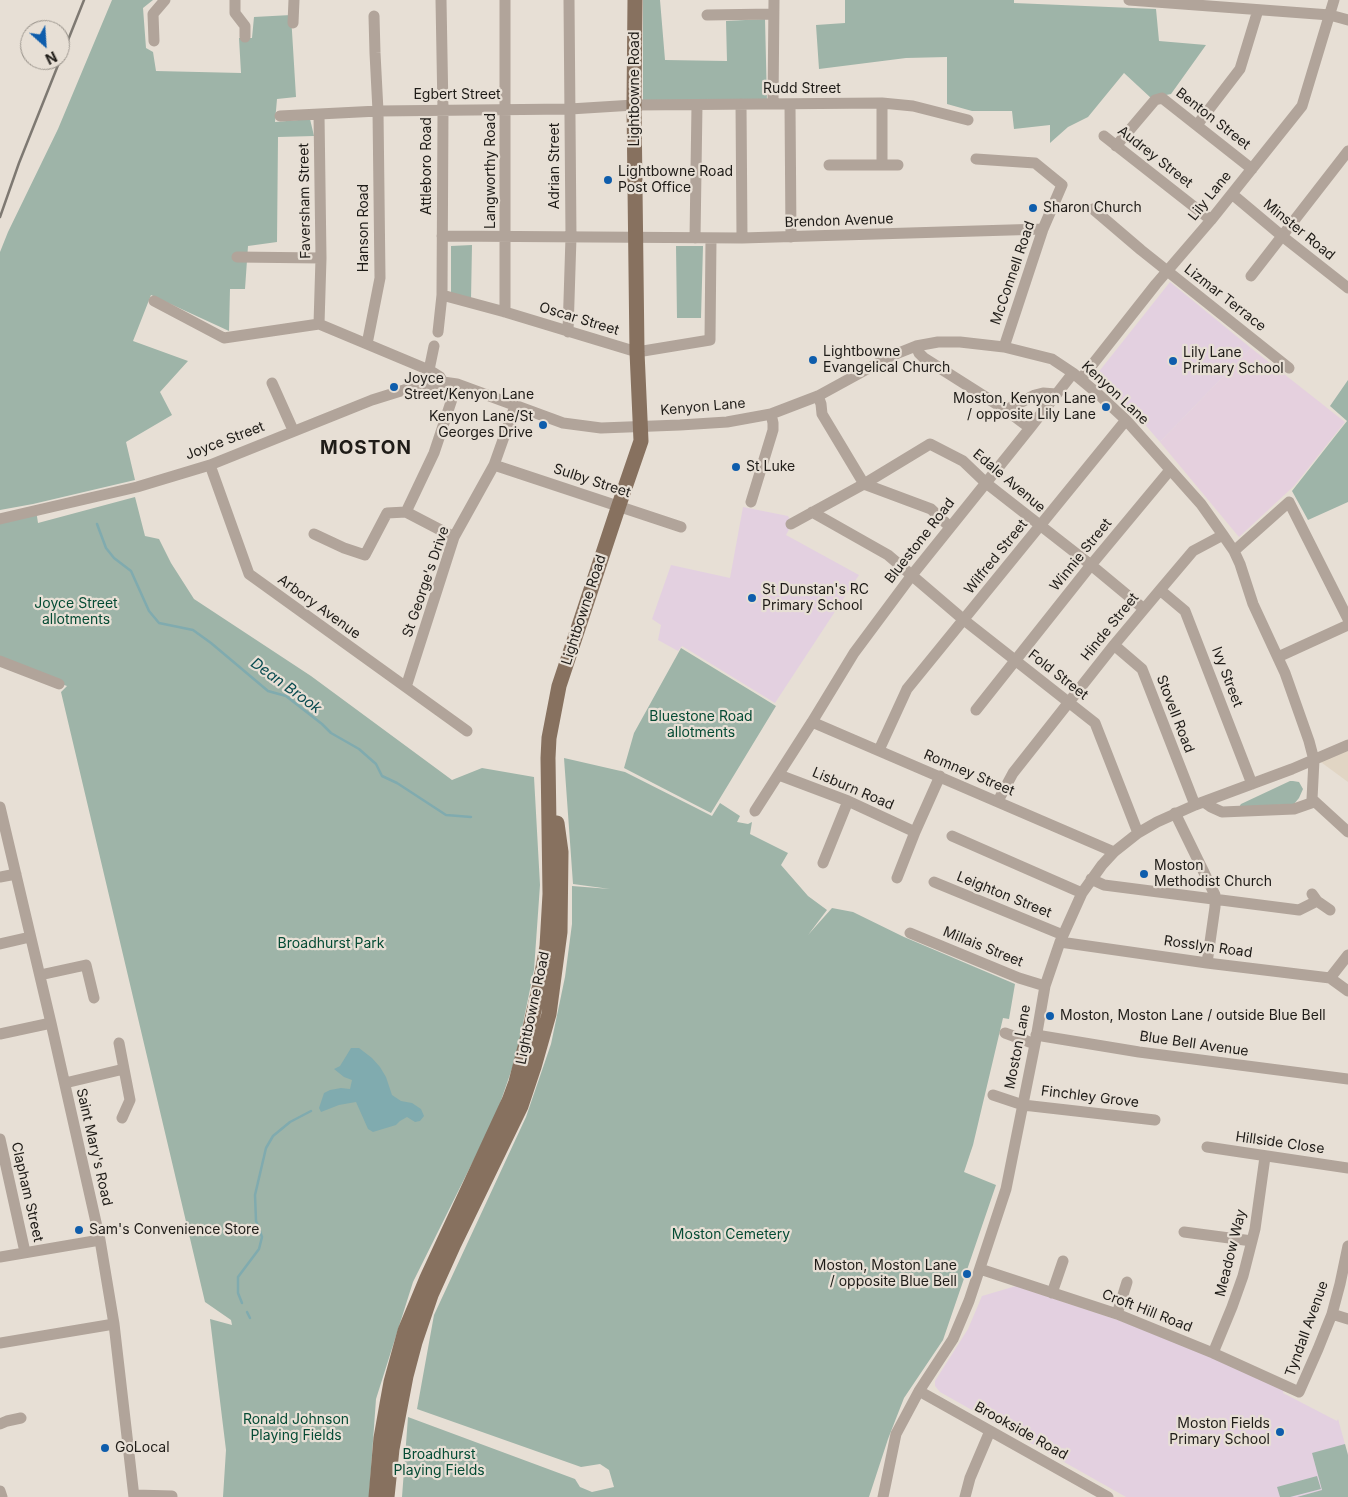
<!DOCTYPE html>
<style>
body{margin:0}
#map{position:relative;width:1348px;height:1497px;overflow:hidden;background:#e7dfd5;font-family:Inter,sans-serif}
canvas{display:block}
.north{position:absolute;left:20px;top:20px;width:50px;height:50px;box-sizing:border-box;background:#e7dfd5;border:1px solid #979189;border-radius:50%;rotate:154deg;font-size:14px;font-weight:700;line-height:20px;text-align:center;color:#1f1c18}
.north::after{content:'';display:block;margin:auto;width:18px;height:22px;background:#0e5dac;clip-path:polygon(50% 0,100% 100%,50% 72%,0 100%)}
</style>
<div id="map">
<canvas width="1348" height="1497"></canvas>
<div class="north">N</div>
</div>
<script>
const ctx = document.querySelector('canvas').getContext('2d');
ctx.lineJoin = 'round';
function fill(path, color) { ctx.fillStyle = color; ctx.fill(path, 'evenodd'); }
const shape = rows => new Path2D(rows.map(r => 'M' + r).join(''));
function strokePath(path, color, width, dash) { ctx.strokeStyle = color; ctx.lineWidth = width; ctx.lineCap = dash ? 'butt' : 'round'; ctx.setLineDash(dash || []); ctx.stroke(path); }
function drawText(font, color, halo, rows, align = 'center') {
  ctx.font = font + ' Inter,sans-serif'; ctx.lineWidth = 4.5; ctx.setLineDash([]); ctx.textBaseline = 'middle'; ctx.strokeStyle = halo; ctx.fillStyle = color; for (const [text, x, y, turn = 0] of rows) {
    ctx.save(); ctx.translate(x, y); ctx.rotate((+turn || 0) * Math.PI / 180); ctx.textAlign = isNaN(turn) ? turn : align; if (halo) ctx.strokeText(text, 0, 0); ctx.fillText(text, 0, 0); ctx.restore();
  }
}
fill(shape([
 [1348,747,1348,782,1318,760]
]), '#e1d5c4');
fill(shape([
 [1251,348,1345,422,1294,486,1239,537,1160,442]
]), '#e5d0de');
fill(shape([
 [1170,282,1251,348,1160,442,1135,413,1098,380,1097,374],
 [743,507,788,516,792,524,786,535,859,575,775,703,682,646,678,651,658,640,661,625,652,619,671,565,730,578],
 [1016,1286,1154,1332,1284,1390,1283,1393,1337,1421,1338,1419,1348,1455,1348,1497,1126,1497,940,1392,935,1386,935,1381,968,1329,982,1296]
]), '#e3d0e0');
fill(shape([
 [112,0,153,0,143,8,146,48,153,52,156,71,241,73,239,38,252,38,254,17,291,15,296,97,277,99,275,122,310,119,314,136,278,137,277,242,248,246,245,289,230,289,229,331,151,295,133,341,188,361,160,392,172,415,126,442,135,480,33,504,0,510,0,252,8,232,58,129],
 [643,0,660,0,665,60,727,61,726,21,765,19,767,102,643,102],
 [845,0,1014,0,1014,3,1156,9,1159,41,1206,45,1171,94,1151,98,1124,73,1088,117,1068,127,1050,143,1050,125,1014,129,1012,111,972,111,947,104,947,57,906,58,819,69,816,25,845,23],
 [472,245,471,300,451,294,451,246],
 [676,246,703,246,701,318,677,318],
 [1348,380,1348,502,1308,520,1292,491,1347,421,1330,406],
 [135,497,145,536,159,539,171,563,194,599,311,676,452,780,482,768,534,777,540,885,534,970,516,1057,496,1115,413,1282,376,1399,369,1497,223,1497,226,1450,210,1319,232,1325,231,1320,205,1302,61,692,67,686,0,661,0,519,36,510,38,523],
 [681,648,776,706,711,813,624,768,634,733],
 [564,758,625,772,712,816,720,803,740,816,737,822,748,824,752,822,750,834,788,853,781,865,808,896,827,910,808,935,832,908,853,912,904,937,1015,984,1009,1019,1003,1018,973,1145,964,1172,996,1185,943,1340,904,1398,888,1439,869,1497,402,1497,408,1417,575,1479,580,1487,592,1492,614,1487,609,1470,600,1464,581,1467,417,1409,434,1315,526,1117,551,1044,565,977,572,924,572,886,610,889,573,884],
 [1290,781,1293,781,1299,782,1303,789,1299,798,1294,804,1239,807,1241,804],
 [1345,1444,1348,1455,1348,1497,1297,1497,1322,1490,1312,1453],
 [1317,1476,1321,1489,1290,1497,1280,1497,1277,1487]
]), '#9eb4a8');
fill(shape([
 [351,1048,359,1048,372,1058,380,1067,386,1077,392,1095,401,1101,412,1103,421,1109,424,1116,420,1121,415,1122,407,1117,400,1121,396,1125,373,1132,368,1129,356,1102,339,1105,321,1112,319,1108,324,1093,330,1090,341,1088,350,1089,352,1080,344,1077,334,1069,340,1066]
]), '#80abaf');
strokePath(shape([
 [97,524,106,548,114,558,131,571,149,611,159,623,193,630,211,643,268,691,286,696,322,724,331,733,359,749,376,764,382,776,397,783,446,815,471,817],
 [242,1303,238,1293,238,1277,259,1249,262,1237,256,1221,255,1195,266,1148,273,1136,290,1122,311,1111],
 [247,1312,250,1318]
]), '#80abaf', 2.5);
strokePath(shape([
 [235,0,235,13,245,26,245,37],
 [1129,0,1330,15,1348,20],
 [707,15,773,14],
 [293,23,294,0],
 [154,41,153,14,165,0],
 [882,103,882,165],
 [741,104,742,238],
 [773,104,774,0],
 [790,104,791,237],
 [280,116,378,111,570,109,634,105,882,103,913,106,968,120],
 [1197,125,1240,69,1258,10],
 [1104,136,1211,220],
 [1116,146,1155,100,1162,98,1252,169],
 [976,159,1035,163,1062,185,1043,229,1004,347],
 [829,165,898,165],
 [1232,194,1282,236,1348,288],
 [1093,209,1141,250,1289,368],
 [442,236,742,238,1043,229],
 [695,238,697,105],
 [237,257,321,258],
 [1251,276,1348,151],
 [442,295,505,312,637,352,710,340,711,239],
 [154,301,224,338,319,324,429,370,440,377,443,382],
 [505,312,505,0],
 [319,324,321,258,319,114],
 [438,332,442,295,443,110,441,0],
 [568,332,571,237,569,0],
 [367,344,380,278,378,111,375,53,374,16],
 [916,346,919,353,924,358,1006,410,1030,428],
 [429,370,434,346],
 [1081,379,1156,284,1211,220,1302,106,1334,0],
 [272,383,293,430],
 [818,396,821,404,822,414,864,484,931,509,950,527],
 [1006,410,1035,395,1043,393,1056,394],
 [210,465,249,574,467,731],
 [494,465,681,527],
 [751,502,773,430,773,423,771,414],
 [406,512,434,453,457,384],
 [812,512,888,555,964,620,1095,723,1138,833],
 [0,519,137,487,210,465,372,400,404,390,443,382,457,384,563,423,601,428,680,425,727,422,771,414,818,396,891,356,916,346,938,342,960,342,1004,347,1052,359,1073,373,1097,393,1126,420,1201,504,1223,535,1234,551,1240,564,1253,604,1285,673,1309,741,1314,760,1312,799,1348,832],
 [791,524,864,484,930,444,963,461,986,483,1091,565,1144,609],
 [314,534,344,548,365,555,387,513,406,512,454,537],
 [1234,551,1289,502,1348,619],
 [1160,590,1185,611,1252,784],
 [1114,645,1142,669,1195,805],
 [1278,657,1348,625],
 [0,661,59,684],
 [406,687,454,537,494,465,515,406],
 [976,710,1091,565,1170,470],
 [812,722,1114,852],
 [879,750,907,689,1126,420],
 [779,775,848,801,915,832],
 [998,801,1013,773,1114,645,1160,590,1193,551,1223,535],
 [1204,802,1211,807,1222,812,1294,809,1314,802],
 [0,807,51,1023,100,1240,114,1324,134,1497],
 [755,811,812,722,854,653,912,575,1030,428,1073,373],
 [1175,813,1215,895,1215,907,1207,963],
 [952,836,1082,893],
 [823,863,848,801],
 [0,877,16,874],
 [897,878,915,832,940,776],
 [1091,879,1104,885,1299,910,1317,901],
 [934,882,1063,935],
 [1312,894,1317,901,1330,910],
 [910,933,1019,978,1045,986],
 [1060,942,1207,963,1330,978,1348,991],
 [0,944,30,937],
 [40,975,86,965,94,998],
 [1330,978,1348,955],
 [1005,1033,1035,1044],
 [0,1034,51,1023],
 [1036,1035,1139,1052,1348,1079],
 [119,1043,124,1069],
 [65,1083,124,1069,130,1100,122,1118],
 [993,1095,1023,1105,1155,1120],
 [0,1139,25,1252],
 [1207,1147,1348,1168],
 [1184,1232,1252,1241],
 [0,1257,100,1240],
 [980,1269,1117,1314,1213,1353,1299,1392,1318,1349,1332,1314,1340,1284,1348,1246],
 [1052,1293,1063,1261],
 [1117,1314,1127,1282],
 [1332,1314,1348,1319],
 [0,1343,114,1324],
 [1213,1353,1232,1307,1243,1276,1255,1229,1265,1157],
 [919,1391,1108,1497],
 [0,1424,7,1421,21,1418],
 [0,1491,2,1497],
 [135,1495,172,1496],
 [883,1497,896,1434,919,1391,953,1339,969,1301,1006,1189,1035,1044,1045,986,1060,942,1082,893,1102,865,1114,852,1138,833,1157,822,1195,805,1292,769,1348,745],
 [965,1497,970,1478,990,1431]
]), '#b1a49a', 11);
strokePath(shape([
 [376,1497,381,1438,387,1404,391,1382,405,1331,427,1278,509,1101,516,1082,529,1032,539,989,547,946,550,894,548,758,549,738,559,686,619,505,641,441,637,352,634,105,635,0],
 [387,1497,392,1449,406,1376,415,1342,431,1295,454,1244,521,1106,534,1067,549,1014,560,932,561,852,557,823]
]), '#87715f', 15);
strokePath(shape([
 [0,217,19,163,84,0]
]), '#7e7972', 2.5);
for (const [x, y, r, color] of [
 [608,180,5,"#0e5dac"],
 [1033,208,5,"#0e5dac"],
 [813,360,5,"#0e5dac"],
 [1173,361,5,"#0e5dac"],
 [394,387,5,"#0e5dac"],
 [1106,407,5,"#0e5dac"],
 [543,425,5,"#0e5dac"],
 [736,467,5,"#0e5dac"],
 [752,598,5,"#0e5dac"],
 [1144,874,5,"#0e5dac"],
 [1050,1016,5,"#0e5dac"],
 [79,1230,5,"#0e5dac"],
 [967,1274,5,"#0e5dac"],
 [1280,1432,5,"#0e5dac"],
 [105,1448,5,"#0e5dac"]
]) { const dot = new Path2D(); dot.arc(x, y, r, 0, 2 * Math.PI); ctx.fillStyle = color; ctx.fill(dot); strokePath(dot, '#e7dfd5', 2); }
drawText('14px', '#1f1c18', '#e7dfd5', [
 ["Lightbowne Road",635,89,-90],
 ["Rudd Street",802,89],
 ["Egbert Street",457,95],
 ["Benton Street",1213,119,38],
 ["Audrey Street",1155,157,38],
 ["Attleboro Road",427,166,-90],
 ["Adrian Street",555,166,-90],
 ["Langworthy Road",491,171,-90],
 ["Lily Lane",1210,196,-51],
 ["Faversham Street",305,201,-91],
 ["Brendon Avenue",839,221,-2],
 ["Hanson Road",364,228,-90],
 ["Minster Road",1299,230,39],
 ["McConnell Road",1013,273,-71],
 ["Lizmar Terrace",1225,298,38],
 ["Oscar Street",579,319,17],
 ["Kenyon Lane",1115,393,43],
 ["Kenyon Lane",703,407,-5],
 ["Joyce Street",225,441,-21],
 ["Sulby Street",592,481,18],
 ["Edale Avenue",1009,481,40],
 ["Bluestone Road",920,541,-52],
 ["Winnie Street",1081,555,-51],
 ["Wilfred Street",996,557,-51],
 ["St George's Drive",426,582,-71],
 ["Arbory Avenue",319,607,36],
 ["Lightbowne Road",584,610,-72],
 ["Hinde Street",1110,627,-51],
 ["Fold Street",1058,675,38],
 ["Ivy Street",1227,677,69],
 ["Stovell Road",1175,714,69],
 ["Romney Street",969,773,23],
 ["Lisburn Road",853,789,23],
 ["Leighton Street",1004,895,22],
 ["Millais Street",983,947,22],
 ["Rosslyn Road",1208,947,8],
 ["Lightbowne Road",533,1008,-78],
 ["Blue Bell Avenue",1194,1044,8],
 ["Moston Lane",1018,1047,-79],
 ["Finchley Grove",1090,1097,7],
 ["Hillside Close",1280,1143,8],
 ["Saint Mary's Road",94,1147,77],
 ["Clapham Street",27,1192,77],
 ["Meadow Way",1231,1253,-76],
 ["Croft Hill Road",1147,1311,21],
 ["Tyndall Avenue",1307,1329,-70],
 ["Brookside Road",1021,1431,29]
]);
drawText('14px', '#1f1c18', '#e7dfd5', [
 ["Lightbowne Road",618,172],
 ["Post Office",618,188],
 ["Sharon Church",1043,208],
 ["Lightbowne",823,352],
 ["Evangelical Church",823,368],
 ["Lily Lane",1183,353],
 ["Primary School",1183,369],
 ["Joyce",404,379],
 ["Street/Kenyon Lane",404,395],
 ["Moston, Kenyon Lane",1096,399,"right"],
 ["/ opposite Lily Lane",1096,415,"right"],
 ["Kenyon Lane/St",533,417,"right"],
 ["Georges Drive",533,433,"right"],
 ["St Luke",746,467],
 ["St Dunstan's RC",762,590],
 ["Primary School",762,606],
 ["Moston",1154,866],
 ["Methodist Church",1154,882],
 ["Moston, Moston Lane / outside Blue Bell",1060,1016],
 ["Sam's Convenience Store",89,1230],
 ["Moston, Moston Lane",957,1266,"right"],
 ["/ opposite Blue Bell",957,1282,"right"],
 ["Moston Fields",1270,1424,"right"],
 ["Primary School",1270,1440,"right"],
 ["GoLocal",115,1448]
], 'left');
drawText('14px', '#054b34', '#e7dfd5', [
 ["Joyce Street",76,604],
 ["allotments",76,620],
 ["Bluestone Road",701,717],
 ["allotments",701,733],
 ["Broadhurst Park",331,944],
 ["Moston Cemetery",731,1235],
 ["Ronald Johnson",296,1420],
 ["Playing Fields",296,1436],
 ["Broadhurst",439,1455],
 ["Playing Fields",439,1471]
]);
drawText('italic 15px', '#094b50', '#e7dfd5', [
 ["Dean Brook",286,686,36]
]);
ctx.letterSpacing = '1px';
drawText('bold 19px', '#1f1c18', '#e7dfd5', [
 ["MOSTON",366,448]
]);
ctx.letterSpacing = '0px';
</script>
